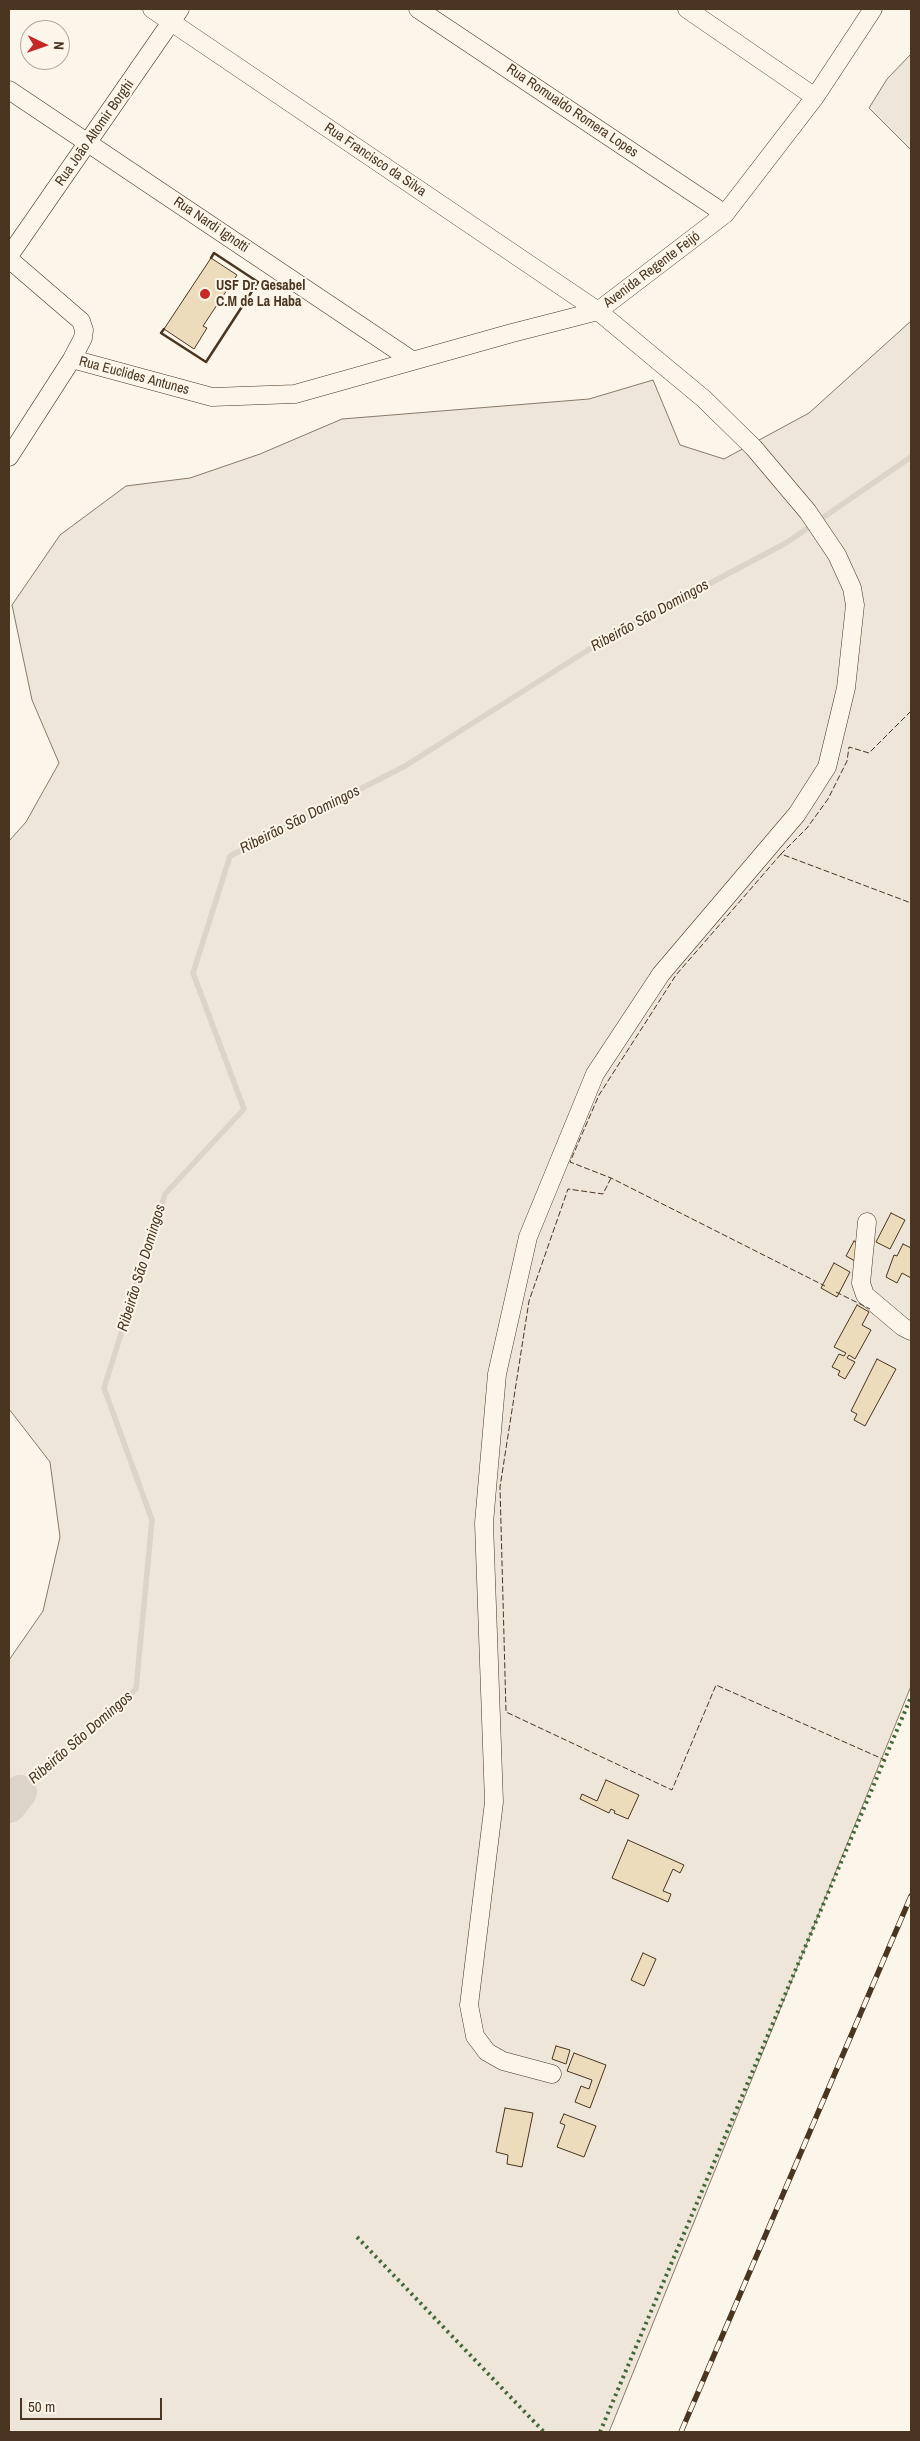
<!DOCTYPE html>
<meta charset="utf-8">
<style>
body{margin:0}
#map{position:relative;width:920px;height:2441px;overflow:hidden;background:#fbf6e9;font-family:"Archivo Narrow",sans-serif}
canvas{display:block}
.frame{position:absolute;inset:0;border:10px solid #4a3520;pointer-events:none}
.north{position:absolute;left:20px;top:20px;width:50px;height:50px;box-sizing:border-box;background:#fbf6e9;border:1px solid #b4a999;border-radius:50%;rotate:93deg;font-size:14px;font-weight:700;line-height:20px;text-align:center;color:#4a3520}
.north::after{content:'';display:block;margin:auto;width:18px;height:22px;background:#c62828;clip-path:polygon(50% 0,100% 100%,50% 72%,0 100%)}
.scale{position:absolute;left:20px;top:2398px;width:142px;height:22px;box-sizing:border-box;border:2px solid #4a3520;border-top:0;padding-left:6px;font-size:15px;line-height:18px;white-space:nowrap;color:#4a3520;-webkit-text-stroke:4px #fbf6e9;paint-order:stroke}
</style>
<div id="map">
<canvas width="920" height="2441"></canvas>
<div class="frame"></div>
<div class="north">N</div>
<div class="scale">50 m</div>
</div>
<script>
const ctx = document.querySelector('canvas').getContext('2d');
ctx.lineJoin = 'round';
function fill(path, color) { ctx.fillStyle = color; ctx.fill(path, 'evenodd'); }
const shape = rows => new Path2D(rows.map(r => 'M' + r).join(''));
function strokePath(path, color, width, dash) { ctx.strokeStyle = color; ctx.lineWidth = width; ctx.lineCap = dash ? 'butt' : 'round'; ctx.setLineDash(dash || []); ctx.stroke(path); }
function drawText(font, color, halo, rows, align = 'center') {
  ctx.font = font + ' "Archivo Narrow",sans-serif'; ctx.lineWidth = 4; ctx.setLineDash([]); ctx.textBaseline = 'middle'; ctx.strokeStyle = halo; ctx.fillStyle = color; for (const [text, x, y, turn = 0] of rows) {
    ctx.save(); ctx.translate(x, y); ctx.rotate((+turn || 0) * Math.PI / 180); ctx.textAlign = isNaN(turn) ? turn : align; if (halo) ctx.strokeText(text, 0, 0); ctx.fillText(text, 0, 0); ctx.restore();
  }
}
const green = shape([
 [911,54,911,150,869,108,887,79,911,54],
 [911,321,911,1686,609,2432,9,2432,9,1660,43,1611,60,1537,50,1462,9,1409,9,841,26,822,59,763,32,700,12,605,60,535,126,486,190,478,260,454,342,419,589,399,653,380,680,445,724,459,809,413,911,321]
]);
fill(green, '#ede6d9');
strokePath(green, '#887966', 1);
strokePath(shape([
 [20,1792,136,1689,152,1520,104,1388,165,1194,244,1109,193,973,230,856,405,766,607,638,786,543,911,457]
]), '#dcd4c6', 5.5);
strokePath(shape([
 [9,1806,20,1792]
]), '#dcd4c6', 34);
const building = shape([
 [211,258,237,275,203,326,207,328,194,349,164,329,211,258],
 [891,1213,905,1220,890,1249,876,1242,891,1213],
 [854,1241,863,1246,855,1261,846,1256,854,1241],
 [903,1244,911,1248,911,1278,902,1273,897,1283,886,1277,894,1255,897,1256,903,1244],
 [834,1263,850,1272,837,1297,821,1288,834,1263],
 [857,1305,869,1312,862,1325,871,1330,855,1359,849,1355,847,1358,855,1362,845,1379,838,1375,840,1371,832,1367,839,1354,844,1356,846,1353,834,1347,857,1305],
 [877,1359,896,1369,865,1426,854,1420,857,1414,851,1411,877,1359],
 [606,1780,639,1795,628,1819,614,1813,615,1811,611,1809,609,1813,580,1799,582,1794,597,1801,606,1780],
 [628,1840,684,1865,680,1873,673,1869,663,1891,671,1894,668,1902,612,1878,628,1840],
 [643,1953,656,1959,644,1986,631,1980,643,1953],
 [556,2046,570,2050,566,2064,552,2059,556,2046],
 [574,2053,606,2065,590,2108,575,2102,581,2086,589,2089,592,2080,567,2071,574,2053],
 [505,2108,533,2113,522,2167,507,2164,508,2155,496,2152,505,2108],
 [564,2114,596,2126,584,2157,557,2147,565,2125,560,2123,564,2114]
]);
fill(building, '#ecdcbc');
strokePath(building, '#4a3520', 1);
const minor = shape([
 [152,9,598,311,704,399,754,448,808,512,837,555,852,588,855,605,846,688,827,767,797,814,661,974,595,1074,528,1237,497,1374,484,1523,494,1802,469,2005,475,2036,487,2052,503,2061,552,2074],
 [418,9,725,214],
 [687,9,815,97],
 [9,90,413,361],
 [9,256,180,9],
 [9,259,81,321,84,330,83,338,72,359,9,457],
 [72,359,212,397,295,394,512,333,598,311,725,214,815,97,873,9],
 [867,1222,861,1283,865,1295,903,1327,911,1331]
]);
strokePath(minor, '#4a3520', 19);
strokePath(minor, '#fbf6e9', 18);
const rail = shape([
 [681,2432,911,1896]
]);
strokePath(rail, '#4a3520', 5.5);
strokePath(rail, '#fbf6e9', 4, [11]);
strokePath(shape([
 [357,2237,544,2432],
 [600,2432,911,1697]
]), '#436837', 4, [2.5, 4]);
strokePath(shape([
 [911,711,869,753,849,747,847,761,828,799,807,828,781,854,911,903],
 [781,854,676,975,599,1095,570,1162,611,1178,825,1286],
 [611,1178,603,1194,568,1189,529,1301,500,1487,506,1712,672,1790,716,1685,885,1760],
 [836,1292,870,1309]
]), '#4a3520', 1, [6, 2.5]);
strokePath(shape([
 [164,329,161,333,206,362,258,282,214,253,211,258]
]), '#4a3520', 2.5);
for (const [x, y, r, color] of [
 [205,294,6,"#c62828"]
]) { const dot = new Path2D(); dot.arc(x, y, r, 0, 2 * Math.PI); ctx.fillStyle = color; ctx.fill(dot); strokePath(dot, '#fbf6e9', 2); }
drawText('14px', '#4a3520', '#fbf6e9', [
 ["Rua Romualdo Romera Lopes",572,111,34],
 ["Rua João Altomir Borghi",95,133,-55],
 ["Rua Francisco da Silva",375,160,34],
 ["Rua Nardi Ignotti",211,225,34],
 ["Avenida Regente Feijó",652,270,-37],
 ["Rua Euclides Antunes",134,376,15]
]);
drawText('bold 14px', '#4a3520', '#fbf6e9', [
 ["USF Dr. Gesabel",216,286],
 ["C.M de La Haba",216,302]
], 'left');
drawText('italic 15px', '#4a3520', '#fbf6e9', [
 ["Ribeirão São Domingos",650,616,-29],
 ["Ribeirão São Domingos",300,820,-27],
 ["Ribeirão São Domingos",142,1268,-73],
 ["Ribeirão São Domingos",81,1738,-41]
]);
</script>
